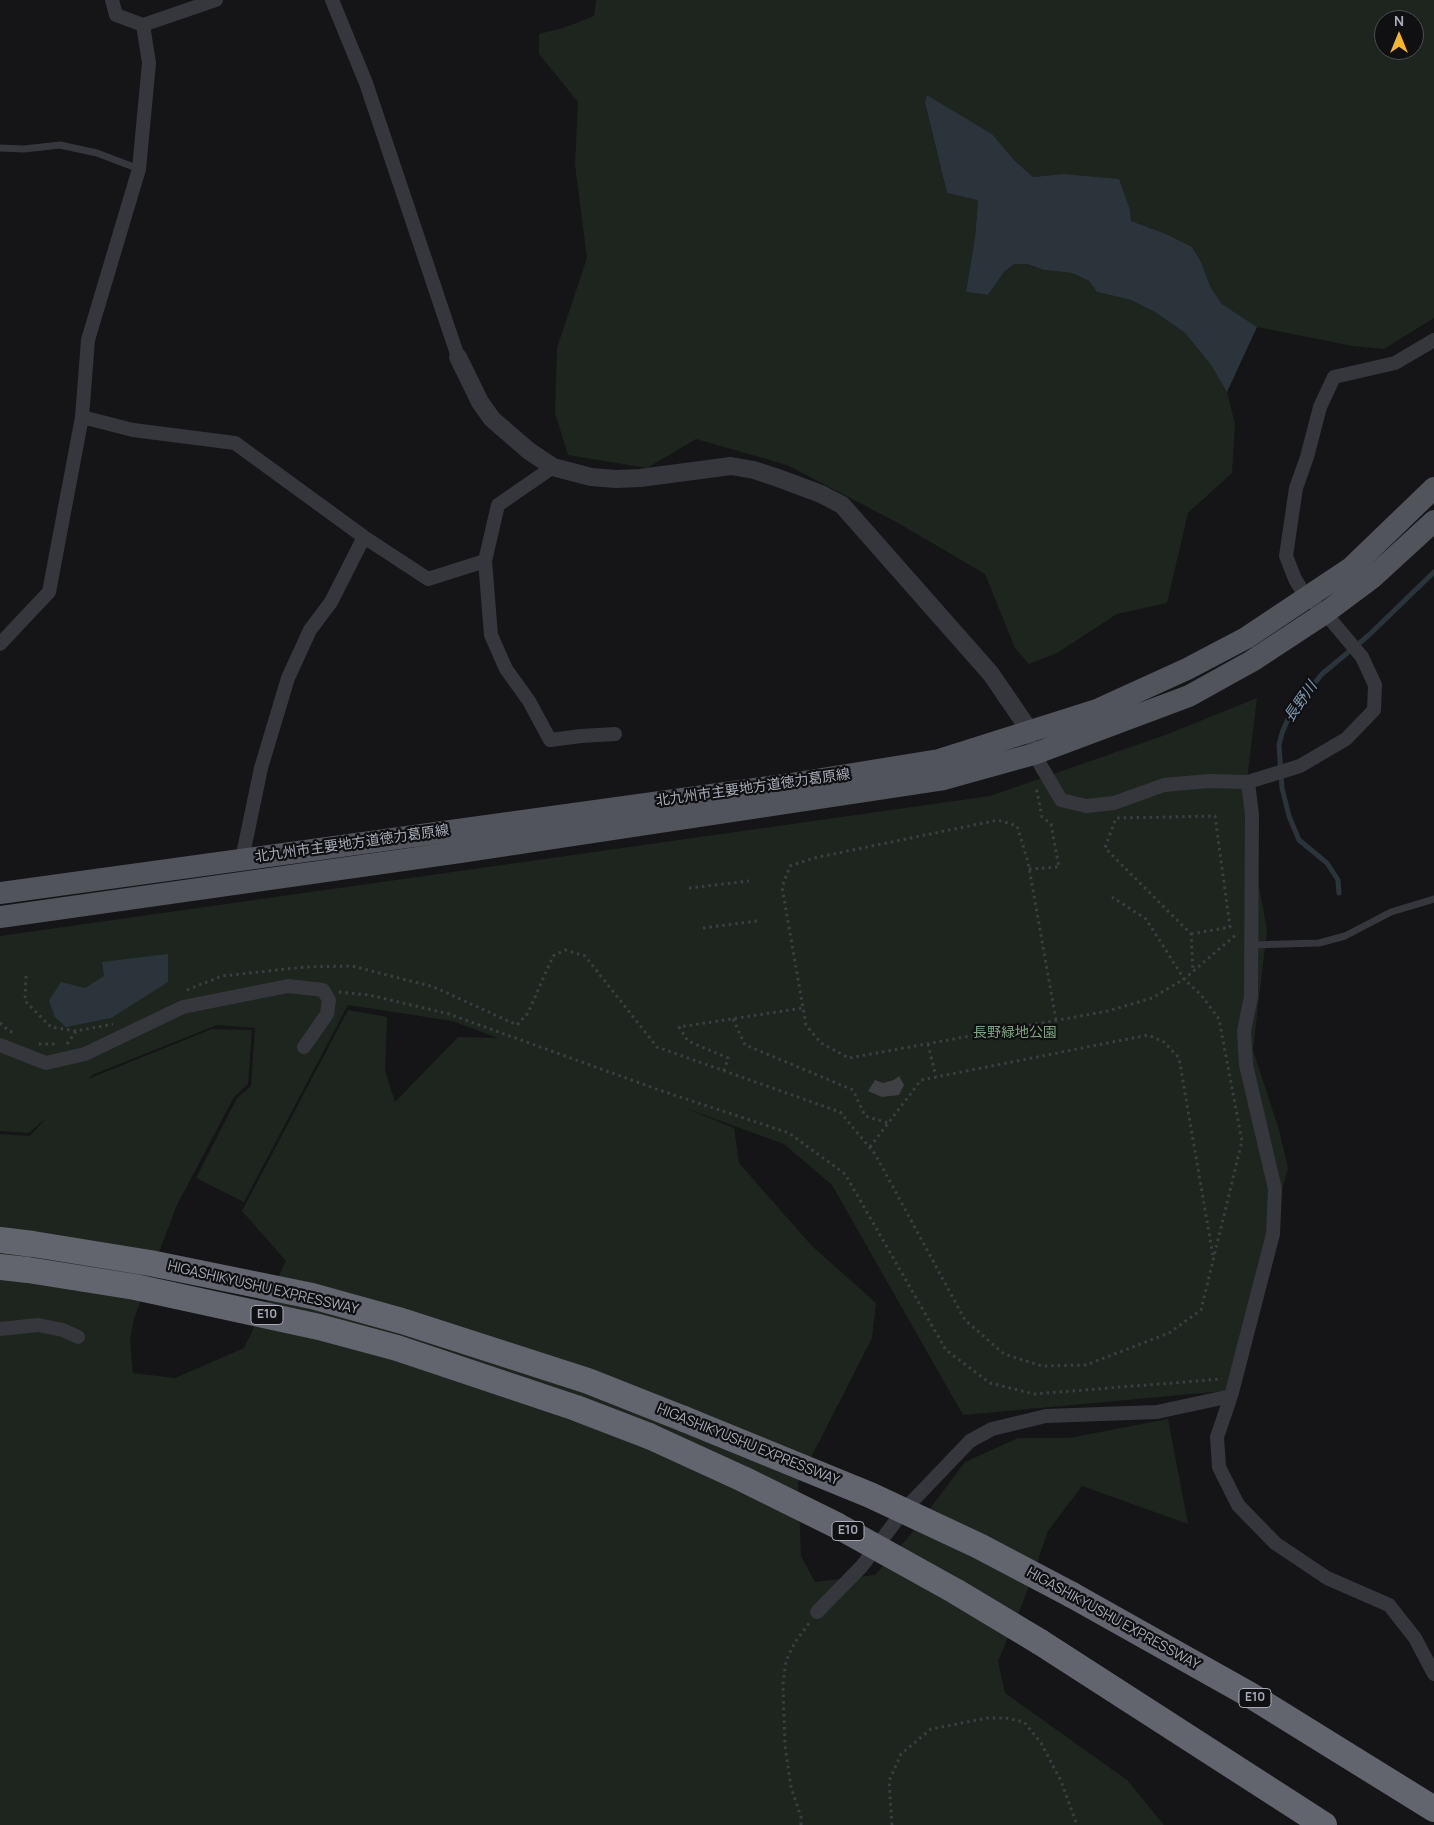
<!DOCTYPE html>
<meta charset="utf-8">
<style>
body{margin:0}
#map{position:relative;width:1434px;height:1825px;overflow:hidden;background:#151517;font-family:Manrope,sans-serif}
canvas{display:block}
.north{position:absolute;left:1374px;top:10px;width:50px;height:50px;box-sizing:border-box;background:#101012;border:1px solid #4c4e54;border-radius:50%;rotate:0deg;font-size:14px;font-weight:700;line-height:20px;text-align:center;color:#a7acb8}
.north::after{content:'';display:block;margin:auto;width:18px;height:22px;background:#f7b52e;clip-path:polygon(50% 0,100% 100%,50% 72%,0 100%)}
</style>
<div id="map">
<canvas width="1434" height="1825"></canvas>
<div class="north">N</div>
</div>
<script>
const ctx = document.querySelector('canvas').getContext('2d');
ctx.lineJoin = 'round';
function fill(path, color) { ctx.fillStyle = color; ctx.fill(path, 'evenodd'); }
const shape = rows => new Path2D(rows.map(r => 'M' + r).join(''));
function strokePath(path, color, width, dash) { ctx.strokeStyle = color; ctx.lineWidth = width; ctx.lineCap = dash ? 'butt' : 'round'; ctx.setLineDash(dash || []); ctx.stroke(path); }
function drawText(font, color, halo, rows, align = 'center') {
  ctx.font = font + ' Manrope,"Noto Sans JP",sans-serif'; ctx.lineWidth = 4.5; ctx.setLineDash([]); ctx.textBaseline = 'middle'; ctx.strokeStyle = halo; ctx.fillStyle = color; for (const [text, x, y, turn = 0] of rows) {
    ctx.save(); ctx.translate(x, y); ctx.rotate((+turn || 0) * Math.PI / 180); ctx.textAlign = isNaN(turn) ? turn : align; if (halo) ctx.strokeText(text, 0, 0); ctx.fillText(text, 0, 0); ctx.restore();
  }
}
fill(shape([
 [596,0,1434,0,1434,318,1384,349,1353,346,1257,327,1222,304,1211,288,1201,262,1192,247,1164,233,1131,221,1130,210,1062,174,1033,177,1015,161,992,134,927,95,925,104,947,193,978,199,975,237,966,292,988,295,1004,272,1014,264,1027,264,1044,270,1072,273,1089,281,1097,292,1131,300,1155,312,1185,333,1211,365,1227,392,1235,424,1232,473,1188,513,1167,603,1117,614,1057,653,1029,664,1015,648,985,574,898,523,787,465,696,439,647,468,568,455,555,413,557,348,587,258,575,165,578,102,539,54,539,34,566,27,594,16],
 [1384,20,1414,20,1414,50,1384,50],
 [1257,698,1244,804,1267,930,1253,1050,1279,1130,1288,1168,1225,1391,963,1415,832,1185,784,1144,682,1107,734,1128,739,1163,812,1246,876,1303,872,1338,798,1483,801,1556,815,1582,875,1575,911,1534,965,1462,1018,1438,1069,1438,1168,1419,1188,1524,1082,1486,1048,1531,1024,1600,998,1661,1005,1693,1127,1780,1164,1825,0,1825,0,1134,30,1136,46,1118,29,1133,0,1131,0,936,990,796,1168,734],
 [348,1005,452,1021,498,1038,458,1037,395,1102,385,1071,387,1017,348,1010,242,1211,286,1261,244,1348,175,1378,133,1373,130,1341,134,1318,177,1205,234,1097,248,1084,252,1030,212,1029,88,1079,92,1075,217,1025,255,1028,251,1086,237,1098,196,1178,244,1202]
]), '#1d251e');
fill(shape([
 [927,95,992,134,1015,161,1033,177,1062,174,1119,179,1130,210,1131,221,1164,233,1192,247,1201,262,1211,288,1222,304,1257,327,1227,392,1211,365,1185,333,1155,312,1131,300,1097,292,1089,281,1072,273,1044,270,1027,264,1014,264,1004,272,988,295,966,292,975,237,978,200,947,193,925,103],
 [168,954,168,982,111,1018,66,1027,55,1017,49,1001,61,982,85,988,104,976,102,962]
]), '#2b343b');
strokePath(shape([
 [1339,893,1338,880,1327,863,1299,840,1289,816,1282,788,1279,745,1282,733,1291,712,1322,674,1369,635,1434,572]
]), '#2b343b', 5);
fill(shape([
 [899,1076,904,1085,899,1095,882,1097,868,1091,875,1080,883,1083,894,1080]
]), '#3f4044');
strokePath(shape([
 [1029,869,1059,867,1051,824,1042,817,1036,787],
 [689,888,749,881],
 [703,928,757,921],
 [1191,934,1230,927,1215,816,1116,818,1105,848,1191,934,1193,971],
 [26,976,25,1001,51,1027,76,1031,113,1024],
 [187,990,222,976,305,967,352,966,434,987,517,1025,528,1013,553,956,565,950,585,956,657,1047,840,1112,875,1154,965,1320,1004,1354,1042,1366,1086,1365,1169,1333,1201,1310,1242,1141,1219,1019,1201,995,1184,979,1146,919,1112,897],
 [339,992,369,995,449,1014,659,1090,789,1133,845,1174,946,1350,990,1383,1034,1394,1222,1379],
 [733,1019,745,1045,853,1090,865,1116,888,1123],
 [1056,1020,1028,862,1017,826,998,820,814,858,790,866,782,887,806,1025,821,1043,849,1058,1108,1011,1152,998,1184,979,1238,933],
 [0,1023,8,1030,15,1034],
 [39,1044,58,1044],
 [67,1044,76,1031],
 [928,1044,936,1077],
 [724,1071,728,1058,688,1041,679,1027,803,1008],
 [870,1147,921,1080,1148,1035,1164,1042,1179,1058,1213,1256],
 [801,1825,801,1817,791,1787,785,1746,783,1684,786,1661,795,1642,810,1622],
 [892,1825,889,1781,901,1754,931,1729,987,1718,1006,1718,1024,1722,1041,1743,1061,1781,1077,1825]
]), '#3c3e43', 3, [2.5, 4]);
strokePath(shape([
 [0,148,24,149,60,145,97,153,139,169],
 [1251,945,1319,943,1345,936,1391,912,1434,899]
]), '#36373c', 7);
strokePath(shape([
 [112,0,116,15,143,25,216,0],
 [332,0,366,83,458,357],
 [82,417,133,430,235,443,364,537,428,579,485,561],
 [553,467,498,505,485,561,491,635,506,669,529,701,550,740,581,736,615,734],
 [0,644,49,592,82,417,88,340,139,169,149,63,143,25],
 [1033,747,1034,754,1061,800,1086,806,1114,803,1164,785,1209,781,1248,782,1300,766,1346,739,1374,710,1375,685,1362,657,1325,613,1306,597,1295,579,1286,556,1296,488,1307,457,1320,407,1334,377,1395,363,1434,340],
 [1248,782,1252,815,1251,997,1244,1031,1246,1065,1275,1189,1273,1234,1231,1396,1217,1437,1219,1467,1238,1505,1275,1543,1327,1578,1389,1605,1415,1638,1434,1674],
 [242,859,261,768,288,678,310,630,331,602,364,537],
 [0,1045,46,1063,85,1054,183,1007,288,986,323,990,329,1000,327,1014,304,1047],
 [0,1329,38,1325,63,1330,78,1337],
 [817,1612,862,1566,904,1510,970,1441,992,1429,1046,1416,1157,1412,1231,1396]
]), '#36373c', 14);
strokePath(shape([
 [458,357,480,402,492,419,529,451,553,467,591,477,616,479,640,478,731,466,754,470,778,478,821,494,842,505,991,674,1030,731]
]), '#36373c', 18);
strokePath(shape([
 [0,893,791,784,939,760,1097,710,1187,669,1246,638,1351,568,1434,488],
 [0,917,460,852,944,779,1034,754,1189,696,1252,661,1325,613,1372,578,1434,521]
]), '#52545b', 22);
strokePath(shape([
 [0,1240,33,1244,150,1263,312,1296,402,1321,588,1381,684,1419],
 [0,1267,28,1270,135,1287,319,1327,397,1348,576,1408,649,1436],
 [1072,1595,1250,1695,1434,1809],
 [1040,1642,1324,1825]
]), '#62656d', 26);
strokePath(shape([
 [684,1419,870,1495,979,1546,1072,1595],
 [649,1436,743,1479,838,1526,955,1591,1040,1642]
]), '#62656d', 26);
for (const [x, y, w] of [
 [267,1315,32],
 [848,1531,32],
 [1255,1698,32]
]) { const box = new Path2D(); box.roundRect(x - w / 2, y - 9.5, w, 19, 4); ctx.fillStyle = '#101012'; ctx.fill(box); strokePath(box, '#a7acb8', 1); }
drawText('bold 12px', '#a7acb8', null, [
 ["E10",267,1315],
 ["E10",848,1531],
 ["E10",1255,1698]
]);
drawText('14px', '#a7acb8', '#101012', [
 ["北九州市主要地方道徳力葛原線",753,788,-8],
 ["北九州市主要地方道徳力葛原線",352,844,-8],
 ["HIGASHIKYUSHU EXPRESSWAY",263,1288,13],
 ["HIGASHIKYUSHU EXPRESSWAY",748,1445,22],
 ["HIGASHIKYUSHU EXPRESSWAY",1113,1619,29]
]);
drawText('14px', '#7da380', '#101012', [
 ["長野緑地公園",1015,1033]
]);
drawText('italic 15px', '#7d99b4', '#101012', [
 ["長野川",1301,702,-55]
]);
</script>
